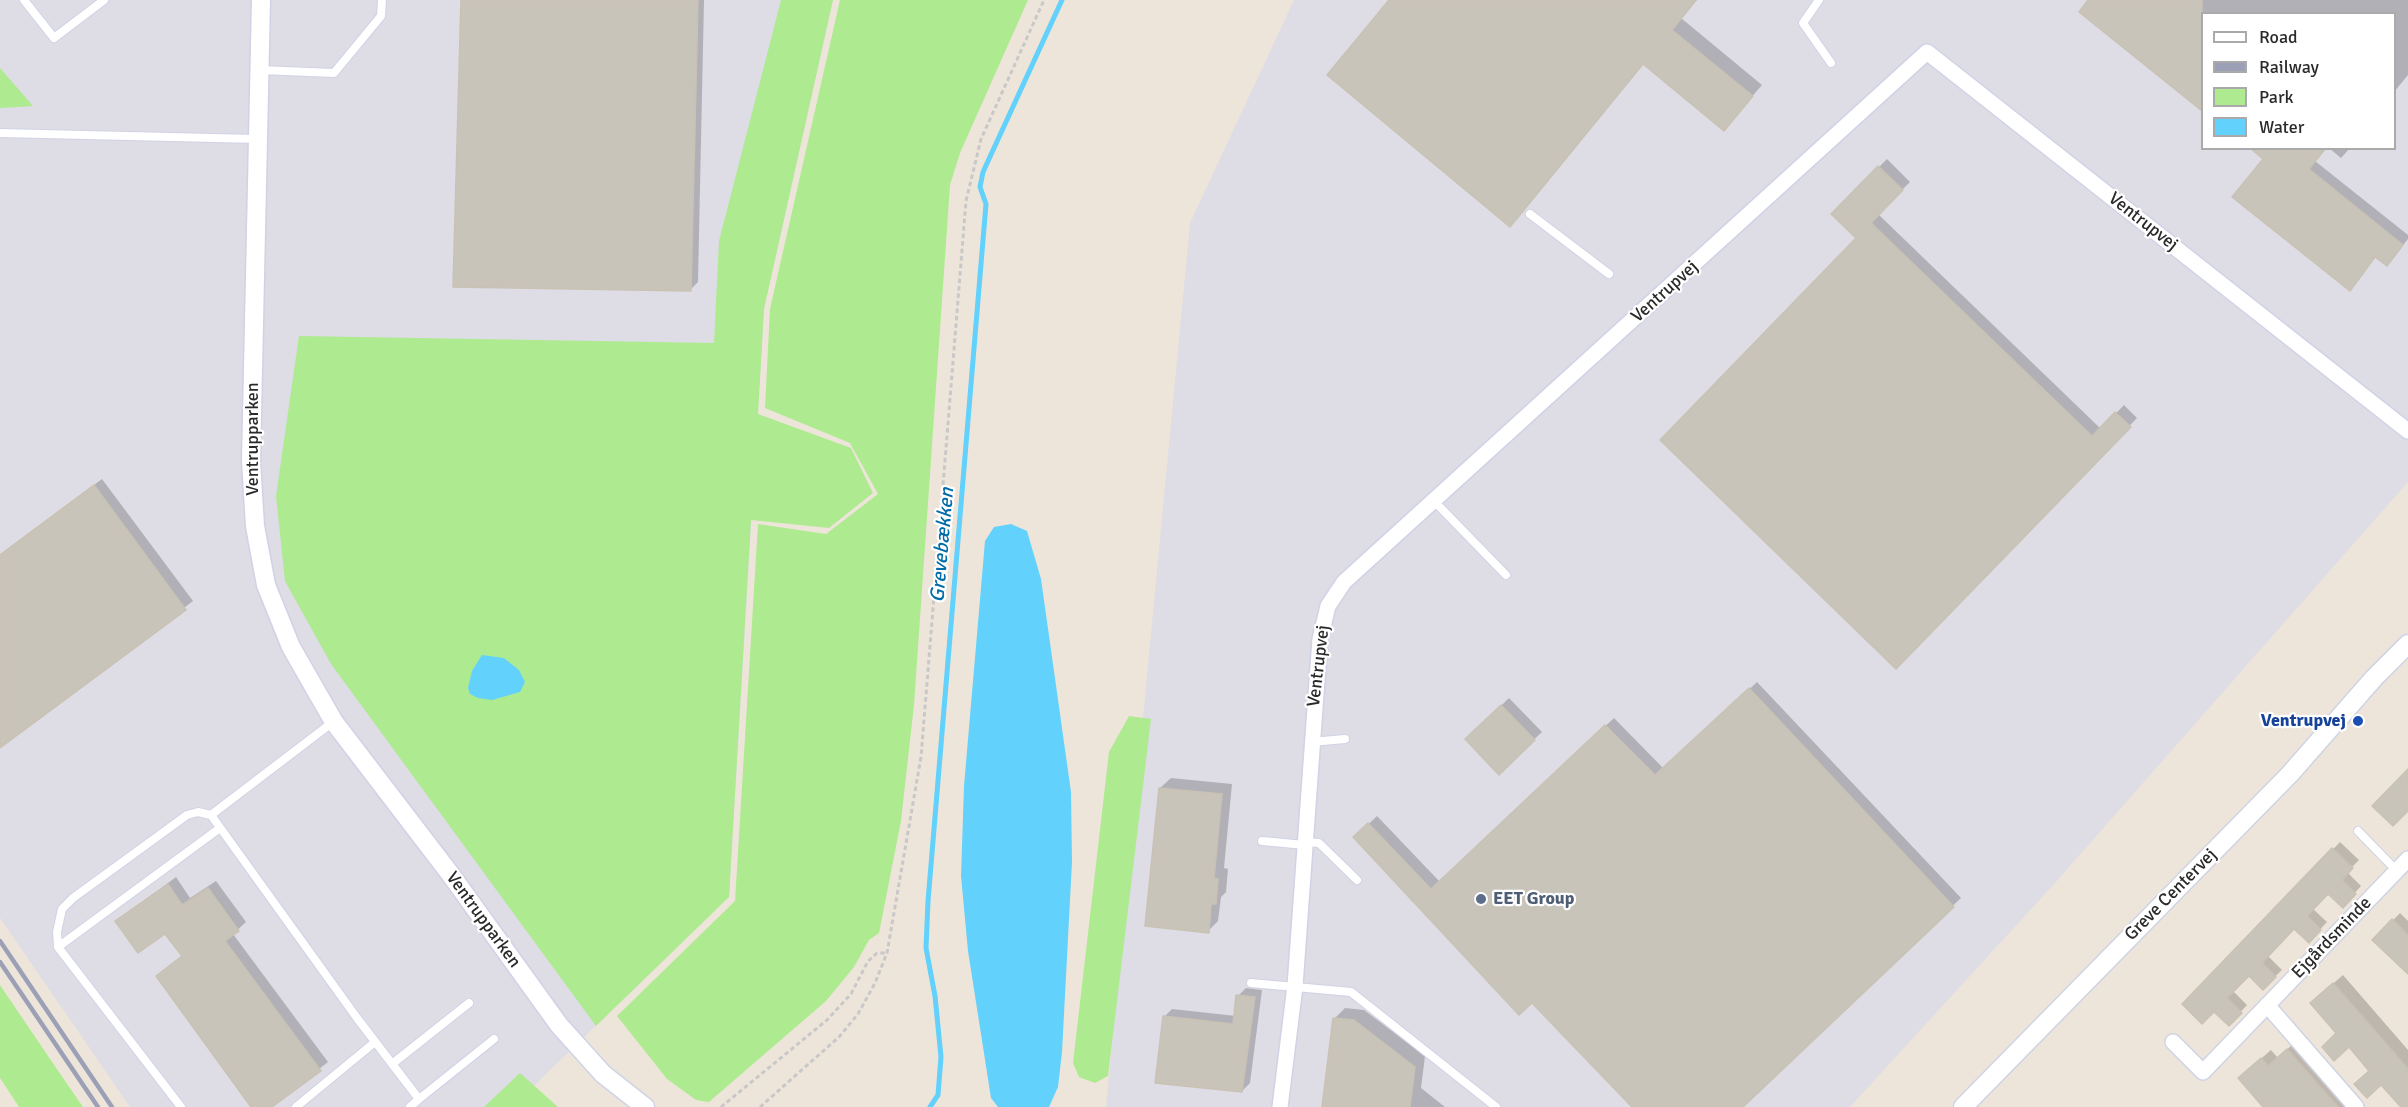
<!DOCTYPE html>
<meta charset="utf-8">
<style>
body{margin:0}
#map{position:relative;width:2408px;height:1107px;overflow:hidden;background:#eee5da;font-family:Signika,sans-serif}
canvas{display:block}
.legend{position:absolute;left:2201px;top:12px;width:195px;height:138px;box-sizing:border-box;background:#fff;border:2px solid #aaa;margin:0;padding:8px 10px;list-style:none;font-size:18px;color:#2a2a2a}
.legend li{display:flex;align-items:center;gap:12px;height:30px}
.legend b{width:30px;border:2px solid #aaa}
</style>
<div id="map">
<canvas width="2408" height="1107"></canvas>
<ul class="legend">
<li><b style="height:8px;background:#fff"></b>Road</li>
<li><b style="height:8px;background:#9ca0b6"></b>Railway</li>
<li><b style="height:16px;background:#aeea90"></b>Park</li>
<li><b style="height:16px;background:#62d1fb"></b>Water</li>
</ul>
</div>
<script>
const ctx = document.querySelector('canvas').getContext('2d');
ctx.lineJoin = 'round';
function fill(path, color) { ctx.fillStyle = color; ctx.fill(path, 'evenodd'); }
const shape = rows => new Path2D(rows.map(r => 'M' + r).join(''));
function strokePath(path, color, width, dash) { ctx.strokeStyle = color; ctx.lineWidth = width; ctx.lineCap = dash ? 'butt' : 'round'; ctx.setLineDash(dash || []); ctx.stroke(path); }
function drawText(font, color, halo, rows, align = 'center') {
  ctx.font = font + ' Signika,sans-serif'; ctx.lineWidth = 4.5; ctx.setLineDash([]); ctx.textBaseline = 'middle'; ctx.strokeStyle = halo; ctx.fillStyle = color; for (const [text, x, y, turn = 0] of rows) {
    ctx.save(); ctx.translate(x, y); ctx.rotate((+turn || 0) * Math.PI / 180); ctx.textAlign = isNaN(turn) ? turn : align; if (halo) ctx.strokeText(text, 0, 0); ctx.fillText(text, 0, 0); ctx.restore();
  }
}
fill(shape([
 [0,0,833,0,764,309,729,897,512,1107,130,1107,0,918],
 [1294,0,2408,0,2408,482,2055,883,1850,1107,1106,1107,1190,223],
 [2202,14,2394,14,2394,148,2202,148]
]), '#dedce5');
fill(shape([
 [781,0,833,0,764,309,758,414,851,448,873,493,829,528,751,520,729,897,596,1026,331,664,285,581,276,496,299,336,714,343,719,241],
 [840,0,1028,0,960,153,950,185,914,705,901,821,879,933,869,940,854,967,826,1001,709,1102,696,1100,667,1079,617,1016,735,901,758,524,826,534,878,494,850,443,765,408,770,309],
 [0,68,33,106,0,108],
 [1129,716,1151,719,1108,1076,1095,1083,1079,1077,1073,1063,1109,752],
 [0,985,48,1056,83,1107,19,1107,0,1078],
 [520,1073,558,1107,484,1107]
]), '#aeea90');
fill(shape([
 [1011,524,1027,531,1041,579,1071,792,1072,862,1062,1052,1058,1087,1049,1107,998,1107,991,1098,968,951,961,876,964,786,985,541,994,527],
 [482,655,504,658,519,670,525,682,520,692,492,700,478,698,470,694,468,688,472,671]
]), '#62d1fb');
fill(shape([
 [462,0,704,0,698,282,691,289],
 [1391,0,1697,0,1681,18,1762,85,1724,129,1644,63,1520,214],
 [2090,0,2408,0,2408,75,2394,92,2394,14,2202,14,2202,109,2081,12],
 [2329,148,2350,148,2341,158],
 [2265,158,2315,161,2408,235,2408,239,2394,256,2376,256,2357,281],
 [1887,159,1910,182,1878,214,2101,429,2124,405,2137,418,1896,667,1859,238,1833,214],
 [102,479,193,601,0,746,0,555],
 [1757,682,1961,898,1741,1107,1634,1107,1532,1000,1355,837,1377,816,1440,882,1614,718,1664,769],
 [1509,698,1542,732,1499,772,1467,739],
 [1171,778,1232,784,1224,868,1228,869,1226,892,1221,897,1218,921,1208,931,1160,788],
 [2340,842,2359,860,2347,872,2361,886,2343,906,2328,892,2312,908,2327,922,2309,941,2294,927,2267,955,2282,970,2263,988,2249,974,2233,991,2247,1005,2229,1024,2214,1010,2184,1004],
 [176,877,190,898,216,881,246,922,233,934,328,1062,270,1107,252,1107,158,976,183,955,165,932,117,921],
 [2400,913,2408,921,2408,972,2374,940],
 [2343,975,2408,1050,2408,1107,2403,1107,2338,1033,2321,994],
 [1246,988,1262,990,1250,1083,1242,1091,1164,1017,1172,1009,1236,1016,1238,996],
 [1345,1008,1364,1010,1425,1056,1421,1088,1445,1107,1323,1107,1335,1018],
 [2296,1041,2354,1107,2265,1107,2249,1069,2271,1050,2278,1058]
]), '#0003');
strokePath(shape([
 [930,1107,938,1095,941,1057,935,996,926,948,928,901,986,204,980,187,983,172,1062,0]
]), '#62d1fb', 5);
const building = shape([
 [461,0,698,0,691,291,453,287,461,0],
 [1389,0,1696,0,1672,30,1753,96,1724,131,1643,64,1510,227,1327,75,1389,0],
 [2088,0,2202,0,2202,111,2079,12,2088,0],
 [2250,148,2326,148,2309,169,2403,245,2387,266,2375,257,2350,291,2232,197,2263,159,2250,148],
 [1878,166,1903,190,1871,223,2092,436,2115,412,2131,427,1896,669,1660,440,1856,238,1831,214,1878,166],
 [94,485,186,610,0,748,0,555,94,485],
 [1749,688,1954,907,1743,1107,1632,1107,1532,1003,1519,1015,1353,837,1368,823,1431,889,1605,725,1655,775,1749,688],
 [1501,705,1535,740,1499,775,1465,739,1501,705],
 [2408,769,2408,811,2393,826,2372,806,2408,769],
 [1159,788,1222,794,1214,878,1218,879,1216,904,1211,904,1209,933,1145,926,1159,788],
 [2332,848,2353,868,2342,880,2356,894,2343,908,2328,894,2307,916,2321,930,2309,943,2294,929,2262,963,2276,977,2263,990,2249,976,2227,998,2242,1013,2229,1026,2214,1012,2202,1024,2182,1004,2332,848],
 [168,884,182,905,208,888,239,931,225,941,321,1071,272,1107,251,1107,156,976,182,956,165,934,138,953,115,921,168,884],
 [2392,919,2408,935,2408,974,2372,940,2392,919],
 [2333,983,2408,1069,2408,1107,2401,1107,2381,1085,2367,1098,2354,1084,2369,1071,2349,1047,2334,1061,2322,1047,2336,1033,2310,1003,2333,983],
 [1236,995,1255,997,1242,1092,1155,1083,1163,1016,1233,1024,1236,995],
 [1333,1018,1354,1020,1415,1067,1410,1107,1322,1107,1333,1018],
 [2287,1049,2321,1088,2338,1107,2263,1107,2238,1078,2261,1058,2268,1066,2287,1049]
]);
fill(building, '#c8c4b9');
strokePath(building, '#c9c2b4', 1.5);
const service = shape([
 [24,0,54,38,104,0],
 [1819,0,1803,23,1831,63],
 [260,70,334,73,381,16,382,0],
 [0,133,257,139],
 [1530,214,1609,274],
 [1435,502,1506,575],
 [333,722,211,815,357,1018,419,1099,494,1039],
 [1311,742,1345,739],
 [2358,831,2397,871],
 [1262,841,1305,845],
 [1306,842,1319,843,1357,880],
 [58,947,220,828],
 [1251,983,1351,992,1496,1107],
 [392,1064,469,1003],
 [181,1107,58,947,57,932,62,909,73,898,187,815,198,812,211,815],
 [296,1107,375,1042],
 [410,1107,419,1099]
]);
const minor = shape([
 [2267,1005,2356,1107],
 [2173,1042,2203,1072,2408,859],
 [1280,1107,1295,986,1320,639,1328,606,1344,582,1927,52,2408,431]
]);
const tertiary = shape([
 [261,0,251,461,255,526,266,585,291,647,334,722,451,875,559,1025,603,1074,645,1107],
 [1963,1107,2290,774,2374,678,2408,644]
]);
strokePath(service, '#cfd3e5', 10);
strokePath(minor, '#cfd3e5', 18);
strokePath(tertiary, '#cfd3e5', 21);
strokePath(shape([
 [721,1107,827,1020,851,994,868,961,877,953,887,953],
 [760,1107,839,1037,858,1014,875,983,887,953,921,757,966,201,981,139,1044,0]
]), '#c8c8c8', 3, [4.5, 3]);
strokePath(service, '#fff', 8);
strokePath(minor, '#fff', 15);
strokePath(tertiary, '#fff', 18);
strokePath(shape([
 [0,941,112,1107],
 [0,962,98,1107]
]), '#9ca0b6', 4.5);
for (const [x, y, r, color] of [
 [2358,721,6,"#1a4fb4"],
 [1481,899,6,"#5c6f8a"]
]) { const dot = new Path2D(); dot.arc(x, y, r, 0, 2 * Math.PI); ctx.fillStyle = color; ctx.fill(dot); strokePath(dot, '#fff', 2); }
drawText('18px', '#2a2a2a', '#fff', [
 ["Ventrupvej",2143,222,38],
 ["Ventrupvej",1665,292,-42],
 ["Ventrupparken",253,439,-90],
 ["Ventrupvej",1319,666,-83],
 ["Greve Centervej",2171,895,-45],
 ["Ventrupparken",483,920,54],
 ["Ejgårdsminde",2332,938,-46]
]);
drawText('bold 18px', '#164399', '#fff', [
 ["Ventrupvej",2346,721]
], 'right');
drawText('bold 18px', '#4e5e75', '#fff', [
 ["EET Group",1493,899]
], 'left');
drawText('italic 20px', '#006ca8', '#fff', [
 ["Grevebækken",943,545,-85]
]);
</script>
